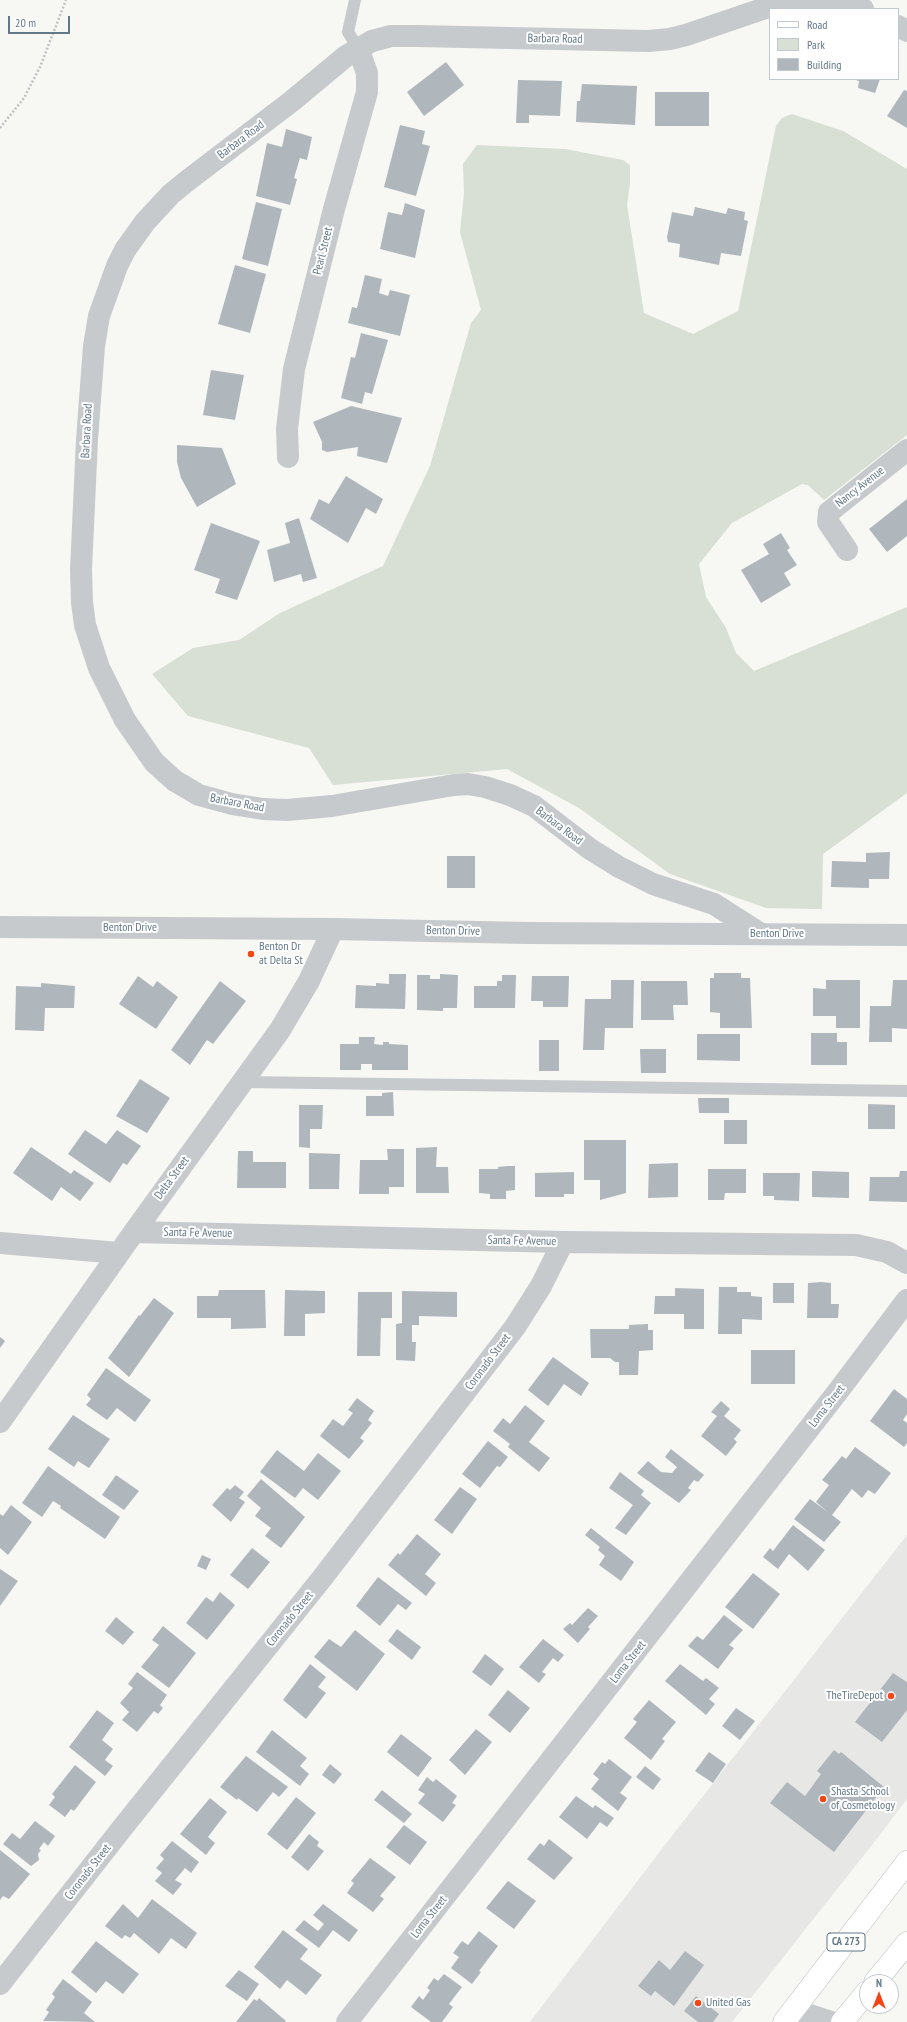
<!DOCTYPE html>
<style>
body{margin:0}
#map{position:relative;width:907px;height:2022px;overflow:hidden;background:#f7f7f3;font-family:"PT Sans Narrow",sans-serif}
canvas{display:block}
.legend{position:absolute;left:769px;top:8px;width:130px;height:72px;box-sizing:border-box;background:#fff;border:1px solid #c1c9cf;margin:0;padding:5px 7px;list-style:none;font-size:12px;color:#637887}
.legend li{display:flex;align-items:center;gap:8px;height:20px}
.legend b{width:20px;border:1px solid #c1c9cf}
.north{position:absolute;left:859px;top:1974px;width:40px;height:40px;box-sizing:border-box;background:#fff;border:1px solid #c1c9cf;border-radius:50%;rotate:0deg;font-size:11px;font-weight:700;line-height:16px;text-align:center;color:#637887}
.north::after{content:'';display:block;margin:auto;width:14px;height:18px;background:#f34617;clip-path:polygon(50% 0,100% 100%,50% 72%,0 100%)}
.scale{position:absolute;left:8px;top:16px;width:62px;height:18px;box-sizing:border-box;border:2px solid #637887;border-top:0;padding-left:5px;font-size:12px;line-height:14px;white-space:nowrap;color:#637887;-webkit-text-stroke:3px #fff;paint-order:stroke}
</style>
<div id="map">
<canvas width="907" height="2022"></canvas>
<ul class="legend">
<li><b style="height:5px;background:#fff"></b>Road</li>
<li><b style="height:11px;background:#d8dfd4"></b>Park</li>
<li><b style="height:11px;background:#afb7bd"></b>Building</li>
</ul>
<div class="north">N</div>
<div class="scale">20 m</div>
</div>
<script>
const ctx = document.querySelector('canvas').getContext('2d');
ctx.lineJoin = 'round';
function fill(path, color) { ctx.fillStyle = color; ctx.fill(path, 'evenodd'); }
const shape = rows => new Path2D(rows.map(r => 'M' + r).join(''));
function strokePath(path, color, width, dash) { ctx.strokeStyle = color; ctx.lineWidth = width; ctx.lineCap = dash ? 'butt' : 'round'; ctx.setLineDash(dash || []); ctx.stroke(path); }
function drawText(font, color, halo, rows, align = 'center') {
  ctx.font = font + ' "PT Sans Narrow",sans-serif'; ctx.lineWidth = 4; ctx.setLineDash([]); ctx.textBaseline = 'middle'; ctx.strokeStyle = halo; ctx.fillStyle = color; for (const [text, x, y, turn = 0] of rows) {
    ctx.save(); ctx.translate(x, y); ctx.rotate((+turn || 0) * Math.PI / 180); ctx.textAlign = isNaN(turn) ? turn : align; if (halo) ctx.strokeText(text, 0, 0); ctx.fillText(text, 0, 0); ctx.restore();
  }
}
fill(shape([
 [907,1535,907,1799,876,1840,732,2022,530,2022,671,1837]
]), '#e7e8e6');
fill(shape([
 [792,114,843,131,907,169,907,435,824,500,808,485,802,484,732,523,699,564,706,597,726,628,736,653,754,671,907,607,907,793,823,854,822,909,766,908,670,874,579,808,507,769,333,785,309,748,188,716,152,674,193,648,239,640,280,613,383,566,430,466,471,323,481,310,460,232,464,193,463,164,477,145,565,149,623,160,630,165,630,183,627,205,644,313,693,334,738,311,776,126,782,118]
]), '#d8dfd4');
fill(shape([
 [446,62,464,85,424,116,407,92],
 [852,79,880,79,875,93,858,88,859,81],
 [518,80,562,81,560,116,529,115,529,123,516,123],
 [582,84,637,86,635,125,576,122,577,101,580,101],
 [904,90,907,91,907,128,887,116],
 [655,92,709,92,709,126,655,126],
 [400,125,425,131,422,144,430,146,416,196,384,187],
 [286,129,312,137,307,160,300,158,294,178,297,179,290,205,256,196,267,143,282,147],
 [256,202,282,209,268,266,242,259],
 [405,203,425,210,415,258,380,249,388,212,402,215],
 [695,207,726,214,728,208,745,212,744,220,748,221,741,256,721,253,719,265,679,257,680,244,668,242,667,237,672,212,693,216],
 [235,265,266,274,250,333,218,324],
 [365,275,382,279,379,293,388,296,390,290,410,295,400,336,348,323,352,307,357,308],
 [361,333,388,340,372,394,365,392,362,404,341,398,351,357,355,358],
 [211,370,244,375,235,420,203,415],
 [351,406,402,418,387,463,357,456,358,447,327,452,322,450,322,442,313,422],
 [177,445,222,448,236,484,197,507,181,478,177,462],
 [346,476,383,499,376,514,366,508,348,543,310,519,319,499,329,504],
 [907,499,907,536,887,552,869,529],
 [299,518,317,578,303,582,301,574,274,582,267,550,290,543,285,523],
 [211,523,260,541,237,600,215,593,220,579,194,570],
 [781,533,790,548,787,550,797,565,784,573,791,585,761,603,741,570,769,554,763,544],
 [890,852,889,879,869,879,869,888,831,887,832,861,866,862,866,853],
 [447,856,475,856,475,888,447,888],
 [714,973,741,973,741,978,750,978,752,1028,720,1028,720,1013,710,1012,710,978,714,978],
 [389,974,406,974,405,1009,355,1008,356,985,376,986,376,983,389,984],
 [440,974,458,975,457,1008,443,1008,443,1011,417,1010,417,975,430,975,430,979,440,979],
 [502,975,516,975,515,1008,474,1008,474,986,497,986,497,981,502,981],
 [138,976,153,987,157,981,178,997,156,1029,119,1004],
 [532,976,569,976,568,1007,543,1007,543,1001,531,1001],
 [611,980,634,980,633,1028,605,1028,604,1050,583,1050,585,999,611,999],
 [826,980,860,980,860,1028,836,1028,836,1016,813,1016,813,988,826,989],
 [893,980,907,980,907,1029,892,1028,892,1042,869,1042,870,1006,891,1006],
 [220,981,246,1001,213,1044,207,1040,190,1065,171,1050],
 [641,981,687,981,688,1005,673,1005,674,1020,641,1020],
 [41,983,75,986,74,1008,45,1008,44,1031,15,1030,16,986,41,987],
 [811,1033,837,1033,837,1042,847,1042,847,1065,811,1065],
 [697,1034,740,1034,740,1061,697,1060],
 [359,1037,375,1037,374,1044,383,1045,383,1042,389,1042,389,1044,408,1045,408,1070,372,1070,372,1064,361,1064,361,1070,340,1070,340,1044,359,1044],
 [539,1040,559,1040,559,1071,539,1071],
 [640,1049,666,1049,666,1073,641,1073],
 [140,1079,170,1098,147,1133,116,1116],
 [393,1092,394,1116,366,1116,366,1096,382,1096,382,1093],
 [698,1098,729,1098,729,1113,699,1113],
 [868,1104,895,1105,895,1129,868,1129],
 [299,1105,323,1105,322,1129,310,1129,310,1148,299,1147],
 [724,1120,747,1120,747,1144,724,1144],
 [85,1130,106,1144,117,1130,141,1146,127,1165,123,1163,110,1183,68,1154],
 [584,1140,626,1140,626,1193,600,1200,600,1180,584,1180],
 [31,1147,71,1174,74,1170,94,1183,80,1201,61,1187,52,1201,13,1173],
 [437,1147,436,1167,448,1167,449,1193,416,1193,416,1148],
 [387,1149,404,1149,404,1187,389,1187,389,1194,359,1194,360,1160,388,1160],
 [238,1151,253,1151,253,1162,286,1162,286,1188,237,1188],
 [309,1153,340,1154,339,1189,309,1189],
 [678,1163,678,1197,648,1198,649,1164],
 [507,1166,515,1166,515,1190,506,1191,506,1199,490,1199,490,1194,479,1193,479,1169,498,1169,498,1167],
 [708,1169,746,1169,746,1193,725,1193,724,1200,708,1200],
 [812,1171,849,1172,849,1198,812,1197],
 [900,1171,907,1171,907,1202,869,1201,870,1177,899,1177],
 [574,1172,574,1194,564,1194,564,1197,535,1197,535,1173],
 [763,1173,800,1173,799,1201,774,1200,774,1196,763,1196],
 [821,1282,831,1283,831,1304,839,1304,838,1318,807,1318,808,1283],
 [773,1283,794,1283,794,1303,773,1303],
 [719,1287,737,1287,737,1292,751,1292,751,1296,762,1297,762,1320,742,1319,742,1334,718,1334],
 [675,1288,704,1289,704,1329,684,1329,684,1314,654,1314,655,1296,675,1296],
 [219,1290,265,1290,266,1328,231,1329,231,1318,197,1318,197,1296,218,1296],
 [285,1290,325,1291,325,1313,305,1314,305,1336,284,1336],
 [402,1291,457,1292,457,1317,419,1316,419,1325,412,1325,412,1342,416,1342,415,1361,396,1360,396,1324,402,1323],
 [358,1292,392,1292,392,1318,381,1318,380,1356,357,1356],
 [154,1298,174,1313,129,1377,108,1358,139,1315,140,1316],
 [648,1324,648,1330,653,1330,653,1350,639,1351,638,1375,619,1375,619,1362,615,1362,610,1358,591,1358,590,1329,629,1329,629,1325],
 [0,1337,5,1341,0,1348],
 [751,1350,795,1350,795,1384,751,1384],
 [553,1357,589,1383,581,1396,564,1384,548,1406,528,1390],
 [106,1368,151,1400,135,1422,117,1408,107,1420,86,1405,91,1399,87,1395],
 [894,1389,907,1399,907,1414,903,1420,907,1423,907,1443,904,1447,870,1421],
 [357,1398,374,1411,368,1420,372,1423,360,1438,364,1441,349,1459,320,1436,333,1419,343,1426,353,1413,348,1410],
 [721,1401,730,1409,724,1416,741,1430,734,1439,737,1442,726,1456,701,1436,717,1416,711,1412],
 [525,1405,545,1421,529,1442,550,1458,539,1472,508,1447,510,1444,493,1431,503,1418,510,1424],
 [73,1415,110,1439,89,1468,78,1461,74,1467,48,1449],
 [488,1441,508,1457,500,1467,497,1466,480,1488,462,1474],
 [855,1447,891,1473,875,1494,868,1490,862,1498,852,1489,832,1515,841,1522,824,1542,794,1519,810,1499,828,1512,816,1502,829,1485,822,1480,842,1456,846,1459],
 [671,1449,704,1475,698,1482,694,1480,688,1488,691,1490,679,1503,637,1473,648,1461,661,1472,672,1473,677,1467,665,1457],
 [277,1450,304,1471,318,1453,341,1471,318,1500,303,1488,295,1498,260,1472],
 [48,1466,120,1517,105,1539,60,1508,61,1506,53,1501,42,1517,22,1503],
 [620,1472,644,1491,641,1495,651,1503,626,1535,615,1528,633,1505,609,1488],
 [116,1475,139,1491,124,1510,102,1495],
 [261,1479,305,1517,281,1548,265,1536,271,1528,255,1516,261,1508,247,1496],
 [235,1485,244,1492,239,1498,245,1502,231,1522,212,1505,227,1488,230,1490],
 [460,1487,477,1499,452,1534,434,1520],
 [11,1505,32,1522,8,1555,0,1548,0,1514,3,1516],
 [793,1525,825,1550,808,1571,789,1554,778,1569,763,1557,770,1548,773,1551],
 [591,1528,634,1562,621,1581,599,1565,605,1556,598,1550,600,1547,585,1535],
 [417,1534,441,1554,425,1574,436,1583,426,1596,388,1565,398,1553,400,1555],
 [252,1548,270,1562,248,1589,230,1575],
 [202,1555,211,1559,206,1570,197,1566],
 [0,1569,18,1581,0,1606],
 [753,1573,780,1594,753,1629,725,1607],
 [378,1577,412,1603,406,1610,398,1604,380,1626,356,1606],
 [220,1592,235,1605,207,1640,186,1623,206,1597,213,1602],
 [588,1608,598,1616,588,1627,590,1629,578,1643,563,1629,570,1623,572,1625],
 [724,1615,743,1630,729,1645,734,1648,718,1669,688,1646,697,1636,703,1640],
 [116,1617,134,1632,123,1645,105,1631],
 [163,1626,196,1653,169,1688,141,1667,159,1645,152,1640],
 [397,1629,421,1647,412,1660,388,1641],
 [355,1630,385,1654,357,1691,314,1657,329,1639,341,1647],
 [543,1639,564,1655,558,1662,553,1658,542,1672,546,1674,539,1683,519,1667],
 [485,1654,504,1669,491,1686,472,1672],
 [310,1664,326,1677,318,1687,326,1693,306,1719,283,1700],
 [680,1664,703,1681,706,1678,719,1688,709,1699,715,1704,706,1715,665,1681],
 [137,1672,167,1695,160,1705,163,1708,158,1714,154,1711,137,1732,122,1720,129,1712,120,1703,133,1688,128,1684],
 [893,1673,907,1682,907,1710,882,1742,855,1722],
 [508,1690,530,1708,510,1733,488,1715],
 [649,1700,676,1722,662,1739,665,1741,651,1760,624,1738,637,1722,633,1719],
 [736,1708,755,1721,740,1740,722,1726],
 [97,1710,114,1723,102,1740,113,1749,105,1760,113,1766,105,1776,69,1747],
 [476,1729,492,1742,465,1775,449,1760],
 [272,1730,307,1758,300,1766,309,1774,300,1786,256,1752],
 [401,1734,432,1758,418,1777,387,1752],
 [834,1750,839,1754,841,1752,884,1787,834,1852,770,1803,787,1782,805,1796,821,1774,817,1771],
 [709,1752,726,1764,713,1783,695,1771],
 [246,1756,288,1787,279,1797,273,1792,257,1812,238,1798,237,1800,220,1787],
 [609,1759,632,1777,620,1793,627,1798,618,1811,591,1789,599,1779,593,1774,602,1762,605,1764],
 [330,1764,342,1774,334,1784,322,1775],
 [75,1765,96,1782,74,1811,71,1809,65,1817,49,1805,55,1797,52,1794],
 [645,1766,661,1779,653,1790,636,1777],
 [427,1777,433,1782,436,1779,457,1796,452,1803,456,1805,443,1822,418,1803,425,1794,418,1790],
 [382,1790,412,1814,404,1823,374,1800],
 [576,1796,593,1808,595,1805,614,1818,607,1827,600,1822,587,1839,559,1817],
 [296,1797,316,1813,287,1850,267,1834],
 [210,1798,227,1812,208,1837,215,1843,206,1855,180,1834],
 [35,1821,55,1836,48,1846,44,1842,39,1849,41,1850,38,1854,39,1860,31,1866,3,1844,12,1833,20,1839],
 [404,1825,427,1842,410,1865,386,1847],
 [309,1834,319,1842,317,1846,324,1851,308,1871,291,1857],
 [549,1839,573,1858,554,1880,527,1859,540,1843,544,1846],
 [172,1841,199,1862,191,1873,185,1868,175,1880,182,1884,173,1895,155,1881,162,1873,156,1868,164,1859,160,1855],
 [0,1850,30,1874,9,1899,3,1896,0,1900],
 [370,1858,396,1877,380,1896,384,1899,373,1912,347,1893,354,1883,351,1881],
 [508,1881,536,1901,514,1929,486,1908],
 [152,1899,197,1933,186,1949,171,1938,159,1954,134,1933,130,1938,125,1935,122,1939,105,1926,123,1904,138,1918],
 [323,1904,358,1930,349,1942,333,1930,319,1948,295,1930,304,1920,318,1931,324,1924,313,1915],
 [283,1930,308,1949,300,1959,322,1975,306,1995,287,1980,280,1989,254,1967],
 [479,1931,498,1946,479,1971,481,1972,472,1984,451,1968,459,1957,453,1953,462,1941,468,1945],
 [96,1941,139,1974,123,1994,106,1981,96,1993,71,1972],
 [685,1951,704,1965,674,2006,655,1991,651,1996,638,1986,659,1960,670,1970],
 [239,1970,259,1984,247,2001,225,1986],
 [444,1974,462,1987,449,2004,453,2007,442,2022,431,2022,411,2007,419,1996,423,2000,430,1990,427,1988,434,1978,438,1981],
 [63,1979,92,2002,84,2013,95,2022,43,2021,49,2012,46,2010,55,1997,52,1994],
 [696,1996,719,2014,713,2022,698,2022,684,2011],
 [259,1998,286,2021,285,2022,236,2022,254,1999,257,2001]
]), '#afb7bd');
const primary = shape([
 [875,1982,907,1943],
 [784,2022,907,1862],
 [842,2022,867,1992]
]);
strokePath(primary, '#b9bdc1', 23);
strokePath(shape([
 [0,128,24,98,40,67,66,0]
]), '#bfc2c4', 2.5, [2, 2]);
strokePath(shape([
 [355,0,348,32,358,48],
 [242,1082,907,1091]
]), '#c6cacd', 12);
strokePath(shape([
 [898,26,907,31],
 [288,457,287,429,294,369,334,209,367,92,367,73,358,48],
 [847,550,828,522,829,512,907,450],
 [761,934,714,904,653,884,619,867,590,849,534,806,510,795,485,787,468,784,454,785,332,806,287,810,263,809,232,804,199,795,175,781,165,772,154,762,125,720,99,668,85,625,82,602,81,569,87,440,94,346,99,316,117,266,125,250,145,222,171,194,187,181,292,101,346,56,372,41,391,36,418,36,648,41,670,39,686,35,771,6,807,2,824,2,849,5,863,9],
 [134,1232,563,1242,856,1245,887,1252,907,1263],
 [0,1243,119,1253],
 [0,1422,134,1232,280,1030,309,981,333,929],
 [0,1984,123,1827,323,1577,515,1327,541,1286,563,1242],
 [794,2010,831,2022],
 [347,2022,839,1390,907,1300]
]), '#c6cacd', 22);
strokePath(shape([
 [0,927,333,929,527,933,907,935]
]), '#c6cacd', 22);
strokePath(primary, '#fff', 22);
for (const [x, y, r, color] of [
 [251,954,4,"#f34617"],
 [891,1696,4,"#f34617"],
 [823,1799,4,"#f34617"],
 [698,2003,4,"#f34617"]
]) { const dot = new Path2D(); dot.arc(x, y, r, 0, 2 * Math.PI); ctx.fillStyle = color; ctx.fill(dot); strokePath(dot, '#fff', 1.5); }
for (const [x, y, w] of [
 [846,1942,38]
]) { const box = new Path2D(); box.roundRect(x - w / 2, y - 9, w, 18, 3); ctx.fillStyle = '#fff'; ctx.fill(box); strokePath(box, '#637887', 1); }
drawText('bold 11px', '#637887', null, [
 ["CA 273",846,1942]
]);
drawText('12px', '#637887', '#fff', [
 ["Barbara Road",555,39,1],
 ["Barbara Road",241,140,-37],
 ["Pearl Street",323,251,-76],
 ["Barbara Road",87,431,-87],
 ["Nancy Avenue",860,487,-38],
 ["Barbara Road",237,803,11],
 ["Barbara Road",559,826,37],
 ["Benton Drive",130,928],
 ["Benton Drive",453,931,1],
 ["Benton Drive",777,934],
 ["Delta Street",172,1178,-54],
 ["Santa Fe Avenue",198,1233,1],
 ["Santa Fe Avenue",522,1241,1],
 ["Coronado Street",488,1362,-53],
 ["Loma Street",827,1406,-52],
 ["Coronado Street",290,1619,-51],
 ["Loma Street",628,1662,-52],
 ["Coronado Street",88,1872,-52],
 ["Loma Street",429,1917,-52]
]);
drawText('12px', '#637887', '#fff', [
 ["Benton Dr",259,947],
 ["at Delta St",259,961],
 ["TheTireDepot",883,1696,"right"],
 ["Shasta School",831,1792],
 ["of Cosmetology",831,1806],
 ["United Gas",706,2003]
], 'left');
</script>
